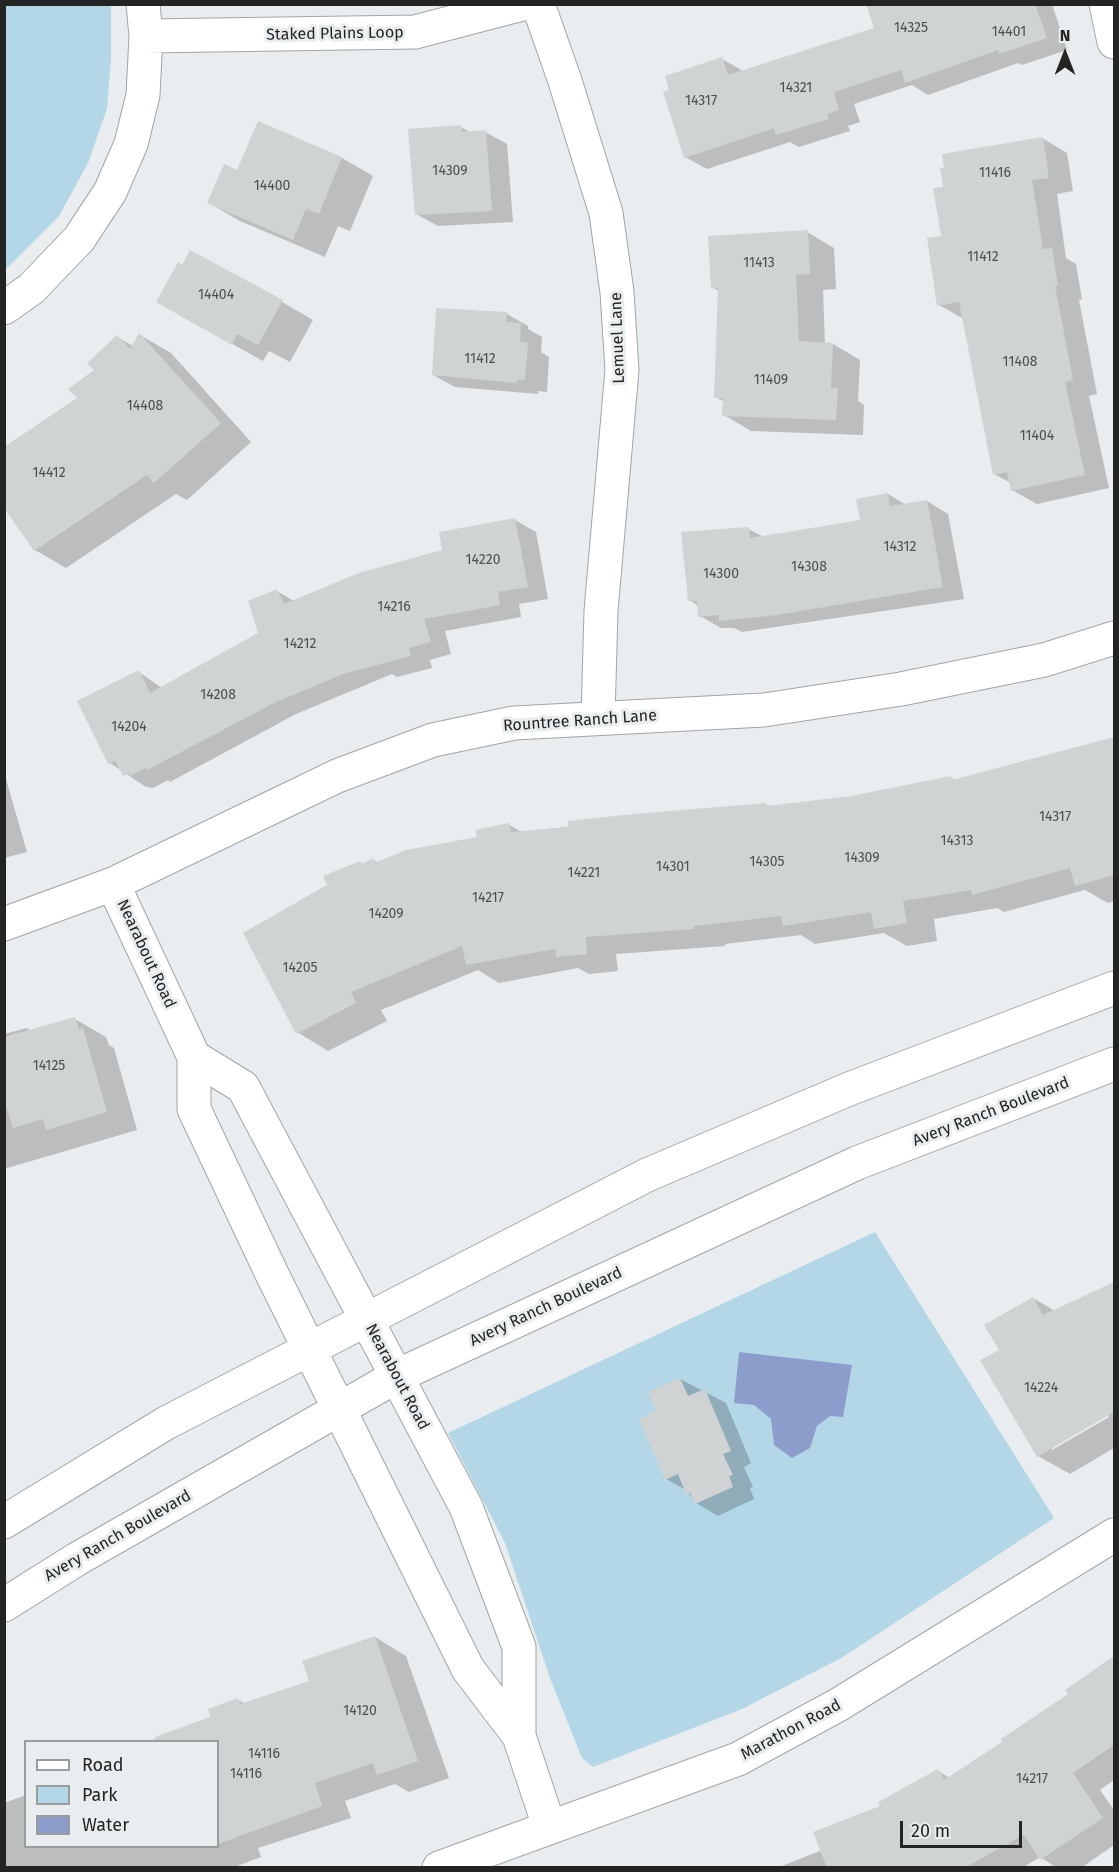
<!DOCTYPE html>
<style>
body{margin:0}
#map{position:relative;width:1119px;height:1872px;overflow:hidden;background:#eaedef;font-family:"Fira Sans",sans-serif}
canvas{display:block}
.frame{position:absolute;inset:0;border:6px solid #232424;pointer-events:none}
.legend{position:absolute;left:24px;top:1740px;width:195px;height:108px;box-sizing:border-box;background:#eaedef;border:2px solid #9a9d9e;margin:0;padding:8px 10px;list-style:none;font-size:18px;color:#232424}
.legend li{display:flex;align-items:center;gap:12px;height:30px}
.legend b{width:30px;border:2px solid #9a9d9e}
.north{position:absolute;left:1035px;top:24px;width:60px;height:60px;-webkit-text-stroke:4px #eaedef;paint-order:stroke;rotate:0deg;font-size:16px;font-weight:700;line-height:24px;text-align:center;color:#232424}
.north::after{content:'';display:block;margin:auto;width:21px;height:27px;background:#232424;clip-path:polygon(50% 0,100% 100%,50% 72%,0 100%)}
.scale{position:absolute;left:900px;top:1821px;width:122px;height:27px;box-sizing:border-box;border:3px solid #232424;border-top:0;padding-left:8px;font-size:18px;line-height:21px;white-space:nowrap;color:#232424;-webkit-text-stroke:4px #eaedef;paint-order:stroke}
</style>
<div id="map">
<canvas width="1119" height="1872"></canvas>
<div class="frame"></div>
<ul class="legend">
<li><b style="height:8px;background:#fff"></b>Road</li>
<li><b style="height:16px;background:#b4d7e8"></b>Park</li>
<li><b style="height:16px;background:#8c9dcb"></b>Water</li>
</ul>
<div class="north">N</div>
<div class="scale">20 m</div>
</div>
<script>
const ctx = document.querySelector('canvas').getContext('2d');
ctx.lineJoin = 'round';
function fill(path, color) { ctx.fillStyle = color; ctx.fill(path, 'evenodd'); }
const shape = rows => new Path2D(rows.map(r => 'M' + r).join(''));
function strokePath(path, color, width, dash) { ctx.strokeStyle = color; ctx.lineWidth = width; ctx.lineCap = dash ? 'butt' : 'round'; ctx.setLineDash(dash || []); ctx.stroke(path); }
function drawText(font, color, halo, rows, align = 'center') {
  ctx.font = font + ' "Fira Sans",sans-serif'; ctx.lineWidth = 6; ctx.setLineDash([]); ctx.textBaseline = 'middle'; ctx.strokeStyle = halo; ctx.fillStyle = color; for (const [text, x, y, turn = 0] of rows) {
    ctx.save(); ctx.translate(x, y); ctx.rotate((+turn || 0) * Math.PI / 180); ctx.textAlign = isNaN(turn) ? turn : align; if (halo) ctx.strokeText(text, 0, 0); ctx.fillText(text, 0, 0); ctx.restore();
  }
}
fill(shape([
 [5,4,111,5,111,59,107,109,88,163,59,216,5,270],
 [875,1232,1054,1518,843,1657,742,1709,593,1767,582,1758,551,1681,505,1543,448,1433]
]), '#b4d7e8');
fill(shape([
 [739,1352,852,1365,843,1417,830,1416,817,1426,810,1448,792,1458,774,1445,771,1419,754,1405,734,1403]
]), '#8c9dcb');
fill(shape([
 [868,4,1052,4,1067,50,1022,65,1018,63,928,95,912,85,854,104,860,122,848,126,850,131,799,147,790,142,707,169,685,157,722,59,743,71,876,29],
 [259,123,342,158,373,176,350,231,338,226,325,257,240,221,209,203,238,172],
 [461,127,471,133,485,132,507,144,513,222,438,226,416,214],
 [1042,138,1067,153,1073,191,1057,194,1066,258,1076,264,1082,299,1079,300,1097,394,1089,396,1109,488,1037,504,1012,490,1011,483,994,474,964,319,939,305,945,188],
 [807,232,834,248,836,289,823,290,825,344,833,344,860,360,858,401,864,405,863,435,751,431,724,415,724,402,716,397,719,291,712,287],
 [282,302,313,320,290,362,269,351,263,361,189,320],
 [437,310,507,314,528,326,528,329,542,337,541,352,549,357,547,392,538,391,538,394,455,387,433,375],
 [140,335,171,353,251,442,187,500,176,494,66,568,35,550,79,399,117,337,133,346],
 [888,494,906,505,927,501,948,514,964,599,742,632,734,628,721,628,700,616,699,606,689,600,748,529,764,537,862,521],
 [515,520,536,532,548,599,519,604,521,617,445,631,451,654,430,660,432,668,397,677,392,674,296,714,170,782,168,780,153,788,146,787,110,763,139,672,162,688,259,633,277,591,294,601,444,551],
 [1114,738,1114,901,1108,903,1085,890,1004,912,997,908,934,919,937,941,907,946,884,933,815,944,801,935,725,944,725,946,616,954,618,971,589,974,578,968,499,983,478,970,381,1010,387,1021,328,1051,297,1032,329,886,360,863,363,864,373,860,379,863,478,839,509,825,522,832,765,804,770,807,851,798,951,778,955,780],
 [4,772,27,852,4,858],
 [75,1019,106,1037,109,1045,114,1048,137,1130,4,1169,4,1034,27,1028,32,1031],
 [1114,1283,1114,1448,1070,1474,1038,1456,1001,1350,1033,1298,1055,1311],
 [1107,1414,1109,1417,1052,1450,1052,1447],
 [680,1379,726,1403,751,1463,744,1467,753,1487,750,1488,754,1499,718,1516,696,1503,686,1490,666,1479,658,1412],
 [375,1637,406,1656,449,1778,409,1792,395,1784,345,1801,351,1818,258,1848,261,1857,232,1868,4,1868,4,1803,26,1795,26,1846,218,1846,218,1742,147,1742,212,1718,238,1700,246,1704,311,1681],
 [1114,1658,1114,1780,1100,1790,1114,1810,1114,1845,1081,1868,1057,1868,1040,1857,1022,1868,777,1868,822,1850,938,1771,950,1778,1005,1742,1070,1694,1067,1691]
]), '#0003');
fill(shape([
 [866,4,1035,4,1047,38,999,54,998,50,905,83,901,70,834,92,839,110,827,114,829,119,776,135,774,128,684,158,663,92,669,90,665,76,722,57,728,75,874,28],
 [258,121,342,157,319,214,306,209,293,240,207,203,224,164,237,170],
 [461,125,462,132,486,130,492,211,415,215,408,129],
 [1043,137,1049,178,1032,180,1043,249,1052,248,1058,286,1055,286,1073,380,1065,382,1085,475,1011,491,1007,472,993,475,959,302,937,306,927,238,941,236,933,188,943,187,940,168,944,168,942,154],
 [808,230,810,274,796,275,799,341,833,343,831,388,838,388,836,420,722,416,723,398,714,398,718,288,711,288,708,236],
 [190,250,283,300,258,345,237,334,232,345,156,302,178,262,182,265],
 [436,308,507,312,506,322,521,323,520,342,528,343,525,380,517,380,517,383,432,375],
 [139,333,221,423,154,483,147,475,34,551,4,508,4,447,77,398,68,389,94,370,87,363,117,335,130,349],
 [888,493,890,506,927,500,943,587,777,615,719,621,719,615,698,617,697,601,688,601,681,532,749,527,750,538,860,520,856,499],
 [515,518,528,587,498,592,500,605,424,619,431,642,409,648,411,656,343,674,274,703,147,770,146,768,130,776,129,773,123,776,115,761,108,764,77,701,139,670,150,693,258,633,248,601,277,589,284,604,359,573,442,550,439,532],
 [1114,737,1114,875,1075,886,1070,868,972,895,971,890,903,901,907,923,874,929,871,912,783,926,781,916,694,926,694,929,586,937,587,954,556,957,555,949,466,965,462,946,351,992,356,1003,296,1034,243,933,327,885,323,876,360,861,362,864,373,858,375,863,406,850,477,837,475,830,509,823,511,832,568,827,568,821,633,814,766,803,766,806,851,796,951,776,952,780],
 [75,1017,79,1030,83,1028,107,1112,46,1130,43,1119,13,1128,4,1099,4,1037],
 [1114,1282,1114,1412,1037,1457,980,1360,999,1350,984,1325,1033,1297,1043,1315],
 [680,1378,688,1396,705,1389,731,1451,723,1454,733,1475,729,1476,733,1487,695,1504,690,1493,686,1494,678,1474,665,1480,639,1419,656,1411,648,1392],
 [375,1636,418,1761,377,1775,373,1763,315,1783,322,1806,218,1844,218,1742,155,1742,155,1737,210,1717,208,1709,238,1698,240,1704,309,1681,302,1661],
 [1114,1656,1114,1745,1073,1773,1103,1818,1040,1860,1024,1835,964,1868,827,1868,813,1832,880,1806,878,1802,938,1769,944,1780,1002,1742,1001,1739,1068,1694,1065,1690]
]), '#cfd3d3');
const minor = shape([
 [538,4,565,81,606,213,617,292,622,370,601,611,598,717],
 [1106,4,1114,42],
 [146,36,415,32,522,4],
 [4,308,31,289,79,239,110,192,131,144,143,95,146,36,143,4],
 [113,884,194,1057,194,1109,272,1274,468,1669,519,1736],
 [4,924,113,884,337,776,433,740,514,723,764,710,901,689,1044,660,1114,638],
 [194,1057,243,1087,466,1507,519,1647,519,1736,549,1826],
 [439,1868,738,1759,838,1705,1114,1535]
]);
const secondary = shape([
 [4,1522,166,1423,647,1175,849,1089,1114,988],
 [4,1605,77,1559,397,1376,857,1163,1114,1064]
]);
strokePath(minor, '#a2a5a6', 35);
strokePath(secondary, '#a2a5a6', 35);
strokePath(minor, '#fff', 33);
strokePath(secondary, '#fff', 33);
drawText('14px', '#4e5050', null, [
 ["14325",911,28],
 ["14401",1009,32],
 ["14321",796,88],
 ["14317",701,101],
 ["14309",450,171],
 ["11416",995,173],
 ["14400",272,186],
 ["11412",983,257],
 ["11413",759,263],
 ["14404",216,295],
 ["11412",480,359],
 ["11408",1020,362],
 ["11409",771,380],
 ["14408",145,406],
 ["11404",1037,436],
 ["14412",49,473],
 ["14312",900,547],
 ["14220",483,560],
 ["14308",809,567],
 ["14300",721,574],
 ["14216",394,607],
 ["14212",300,644],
 ["14208",218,695],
 ["14204",129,727],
 ["14317",1055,817],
 ["14313",957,841],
 ["14309",862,858],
 ["14305",767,862],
 ["14301",673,867],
 ["14221",584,873],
 ["14217",488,898],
 ["14209",386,914],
 ["14205",300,968],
 ["14125",49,1066],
 ["14224",1041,1388],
 ["14120",360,1711],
 ["14116",264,1754],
 ["14116",246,1774],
 ["14217",1032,1779]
]);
drawText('16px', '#232424', '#eaedef', [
 ["Staked Plains Loop",335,34,-1],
 ["Lemuel Lane",618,338,-92],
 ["Rountree Ranch Lane",580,721,-4],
 ["Nearabout Road",146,954,65],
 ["Avery Ranch Boulevard",991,1112,-21],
 ["Avery Ranch Boulevard",546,1307,-25],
 ["Nearabout Road",397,1377,62],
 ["Avery Ranch Boulevard",118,1536,-30],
 ["Marathon Road",791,1730,-28]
]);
</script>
